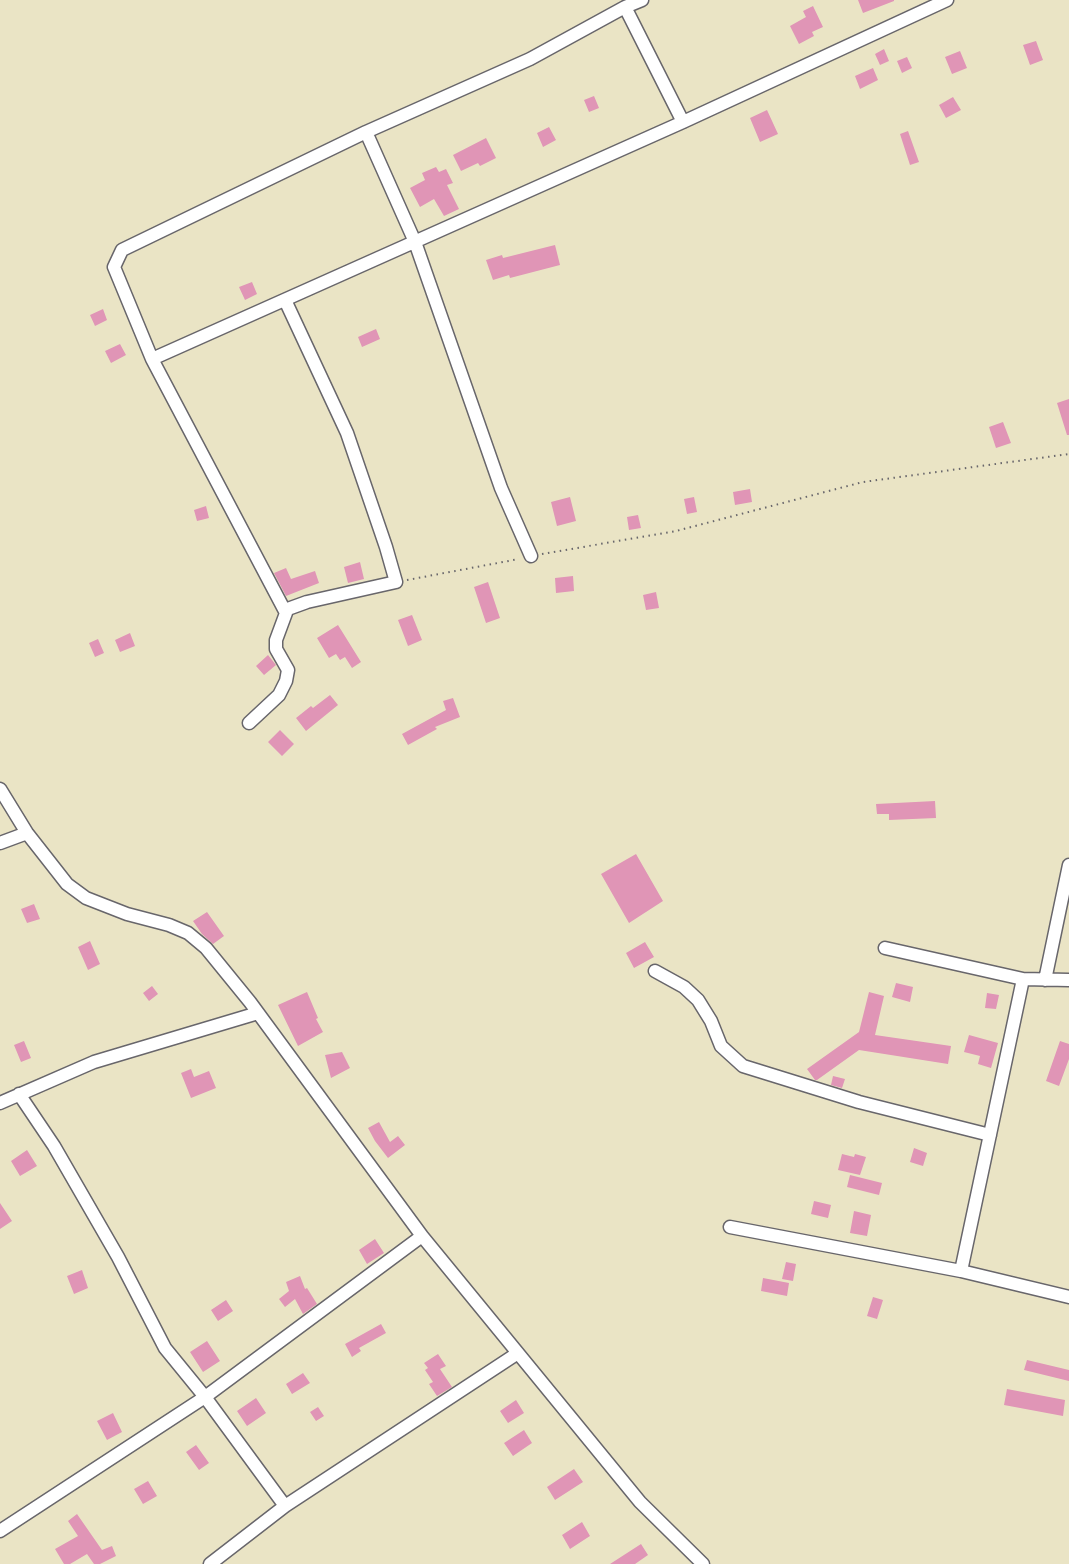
<!DOCTYPE html>
<style>
body{margin:0}
canvas{display:block;background:#eae4c5}
</style>
<canvas width="1069" height="1564"></canvas>
<script>
const ctx = document.querySelector('canvas').getContext('2d');
ctx.lineJoin = 'round';
function fill(path, color) { ctx.fillStyle = color; ctx.fill(path, 'evenodd'); }
const shape = rows => new Path2D(rows.map(r => 'M' + r).join(''));
function strokePath(path, color, width, dash) { ctx.strokeStyle = color; ctx.lineWidth = width; ctx.lineCap = dash ? 'butt' : 'round'; ctx.setLineDash(dash || []); ctx.stroke(path); }
fill(shape([
 [858,0,894,0,894,1,863,13],
 [813,6,823,27,812,32,814,36,799,44,790,26,806,17,803,11],
 [1036,41,1043,60,1030,65,1023,45],
 [884,49,889,61,880,65,875,54],
 [960,51,967,68,952,74,945,57],
 [907,57,912,68,902,73,897,61],
 [873,68,878,80,860,89,855,76],
 [594,96,599,108,589,112,584,100],
 [953,97,961,110,946,118,939,105],
 [767,110,778,134,760,142,750,118],
 [549,127,556,140,543,147,537,133],
 [908,131,919,162,910,165,900,134],
 [486,138,496,158,480,166,478,163,461,171,453,155],
 [436,167,439,172,446,169,453,183,447,185,459,209,444,216,434,199,420,207,410,188,425,180,422,173],
 [555,245,560,265,510,278,509,275,493,280,486,260,502,255,503,258],
 [252,282,257,294,245,300,239,287],
 [103,309,107,320,95,326,90,315],
 [376,329,380,339,362,347,358,337],
 [120,344,126,355,111,363,105,351],
 [1069,399,1069,435,1067,435,1057,403],
 [1003,422,1011,443,996,448,989,427],
 [750,489,752,502,735,505,733,492],
 [570,497,576,521,557,526,551,502],
 [694,497,697,512,687,514,684,499],
 [206,506,209,518,197,521,194,510],
 [638,515,641,528,629,530,627,517],
 [360,562,364,579,348,583,344,567],
 [286,568,291,579,315,571,319,583,286,596,274,573],
 [573,576,574,591,556,593,555,578],
 [488,582,500,618,486,623,474,587],
 [656,592,659,608,646,610,643,595],
 [412,615,422,640,408,646,398,620],
 [338,625,361,662,352,668,345,657,340,660,336,654,329,658,317,638],
 [130,633,135,646,120,652,115,640],
 [98,639,104,653,95,657,89,643],
 [268,655,276,665,264,675,256,666],
 [330,695,338,705,306,731,296,718,311,706,313,708],
 [453,698,460,717,435,727,437,729,408,745,402,734,446,710,443,701],
 [280,730,294,744,282,756,268,742],
 [935,801,936,818,889,820,889,814,877,814,876,804],
 [636,854,663,901,629,923,601,874],
 [34,904,40,919,27,923,21,909],
 [207,912,224,936,213,944,202,934,193,921],
 [90,941,100,964,88,970,78,947],
 [645,942,654,957,634,968,626,953],
 [896,983,913,987,910,1002,892,997],
 [152,986,158,994,149,1001,143,993],
 [307,992,318,1018,316,1019,323,1032,298,1046,278,1005],
 [869,992,884,996,875,1035,951,1046,948,1064,859,1050,817,1080,815,1080,807,1069,859,1032],
 [987,993,999,995,996,1009,985,1008],
 [969,1035,998,1043,991,1068,978,1064,980,1056,964,1052],
 [24,1041,31,1058,21,1062,14,1045],
 [1060,1041,1069,1044,1069,1059,1059,1086,1046,1081],
 [342,1052,350,1068,331,1078,325,1055],
 [191,1069,194,1077,209,1071,216,1088,191,1098,181,1073],
 [833,1076,845,1079,842,1088,831,1085],
 [379,1122,390,1142,398,1136,405,1145,388,1158,375,1141,368,1128],
 [914,1148,927,1153,923,1166,910,1162],
 [27,1150,37,1166,20,1176,11,1161],
 [842,1154,854,1157,855,1154,866,1157,860,1175,838,1170],
 [850,1175,882,1183,879,1195,847,1187],
 [814,1201,831,1205,828,1218,811,1214],
 [0,1203,12,1221,0,1229],
 [854,1211,871,1215,867,1236,850,1233],
 [375,1239,384,1253,367,1264,359,1250],
 [786,1262,796,1264,793,1281,782,1279],
 [82,1270,88,1288,74,1294,67,1276],
 [300,1276,305,1289,307,1288,317,1304,303,1314,295,1299,285,1307,279,1299,289,1291,286,1282],
 [763,1278,789,1283,787,1296,761,1291],
 [873,1297,883,1300,877,1319,867,1316],
 [226,1300,233,1311,218,1321,211,1310],
 [381,1324,386,1333,359,1348,361,1351,352,1357,345,1344],
 [207,1341,220,1361,203,1372,190,1352],
 [438,1354,446,1366,440,1369,452,1387,437,1396,429,1384,433,1382,425,1370,428,1368,424,1363],
 [1027,1360,1069,1370,1069,1381,1024,1370],
 [303,1373,310,1383,292,1394,286,1384],
 [1007,1389,1065,1400,1063,1416,1004,1405],
 [256,1398,266,1413,247,1426,237,1411],
 [516,1400,524,1413,508,1423,500,1411],
 [318,1407,324,1416,316,1421,310,1412],
 [113,1413,122,1432,107,1440,97,1421],
 [524,1430,532,1443,513,1456,504,1443],
 [196,1445,209,1463,199,1470,186,1452],
 [574,1469,583,1482,555,1500,547,1487],
 [148,1481,157,1496,143,1504,134,1489],
 [77,1514,102,1550,112,1546,116,1556,100,1564,94,1564,87,1554,70,1564,64,1564,55,1549,78,1536,68,1521],
 [582,1522,590,1536,570,1549,562,1535],
 [641,1544,648,1555,635,1564,610,1564]
]), '#e095b6');
const street = shape([
 [625,7,683,122],
 [366,132,415,242,501,488,531,556],
 [285,300,347,433,386,547,396,582,307,602,285,610],
 [152,359,683,122,947,0],
 [249,723,279,695,286,681,288,670,276,649,276,640,286,613,152,359,114,267,122,250,366,132,530,59,625,7,642,0],
 [0,789,27,833,67,884,86,898,127,914,169,925,188,933,206,948,250,1002,422,1236,640,1502,703,1564],
 [0,843,27,833],
 [885,948,1023,979,1069,980],
 [655,971,684,987,698,1000,711,1021,721,1046,743,1066,859,1102,990,1135],
 [1045,980,1069,865],
 [19,1094,54,1146,118,1257,165,1348,205,1397,285,1506],
 [0,1103,94,1062,258,1013],
 [730,1227,961,1271,1069,1297],
 [961,1271,1023,979],
 [0,1531,205,1397,422,1236],
 [210,1564,285,1506,518,1353]
]);
strokePath(street, '#68666b', 15);
strokePath(shape([
 [542,554,676,531,863,482,1069,454],
 [407,580,519,559]
]), '#68666b', 2, [1.5, 4.5]);
strokePath(street, '#fff', 12);
</script>
